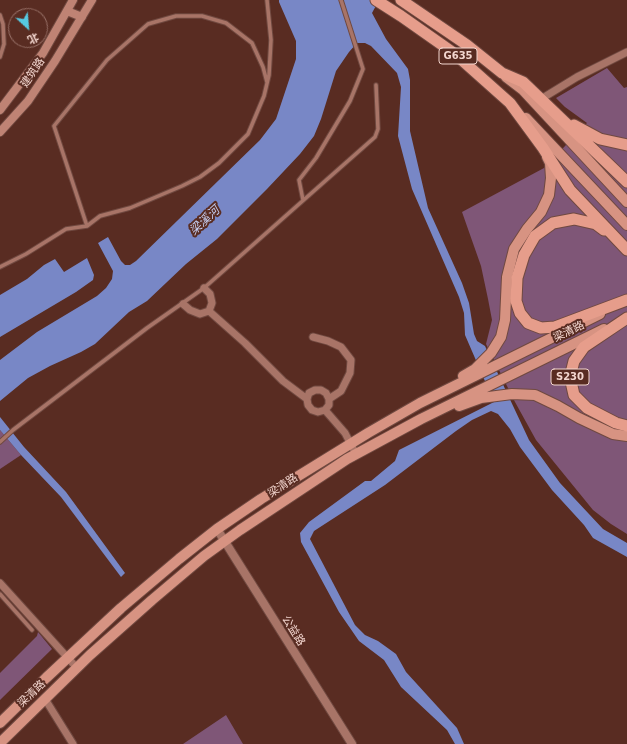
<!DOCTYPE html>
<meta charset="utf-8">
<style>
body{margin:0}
#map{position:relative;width:627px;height:744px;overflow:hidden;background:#592c22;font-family:"DejaVu Sans","Noto Sans SC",sans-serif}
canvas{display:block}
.north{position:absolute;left:8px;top:8px;width:40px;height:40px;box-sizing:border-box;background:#592c22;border:1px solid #977067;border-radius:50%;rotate:154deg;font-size:11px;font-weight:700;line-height:16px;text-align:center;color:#f3d6cf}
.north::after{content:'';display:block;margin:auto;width:14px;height:18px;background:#56c9e1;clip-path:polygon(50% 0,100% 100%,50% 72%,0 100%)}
</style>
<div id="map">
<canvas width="627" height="744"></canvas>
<div class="north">北</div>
</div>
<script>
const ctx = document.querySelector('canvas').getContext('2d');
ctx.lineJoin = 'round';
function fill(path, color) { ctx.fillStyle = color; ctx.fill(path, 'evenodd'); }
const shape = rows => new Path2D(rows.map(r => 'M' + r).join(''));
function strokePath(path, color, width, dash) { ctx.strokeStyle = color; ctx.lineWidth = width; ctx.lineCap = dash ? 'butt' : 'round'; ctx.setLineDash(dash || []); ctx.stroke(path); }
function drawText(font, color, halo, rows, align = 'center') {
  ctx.font = font + ' "DejaVu Sans","Noto Sans SC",sans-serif'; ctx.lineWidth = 4; ctx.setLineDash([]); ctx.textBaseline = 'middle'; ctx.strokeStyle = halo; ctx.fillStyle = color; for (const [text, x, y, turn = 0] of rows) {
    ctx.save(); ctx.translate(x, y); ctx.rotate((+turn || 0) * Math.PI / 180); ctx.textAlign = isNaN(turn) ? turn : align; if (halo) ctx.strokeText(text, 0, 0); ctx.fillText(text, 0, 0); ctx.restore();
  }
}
fill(shape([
 [607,68,624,88,627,87,627,534,611,524,593,510,536,440,515,402,486,344,492,320,488,299,481,266,462,212,544,168,587,123,565,107,556,98],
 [0,430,21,455,0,469],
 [38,632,52,649,0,700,0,673,37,636],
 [226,715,243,744,183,744]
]), '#7f5677');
fill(shape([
 [279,0,379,0,372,13,386,39,408,69,410,80,410,131,428,208,462,283,469,303,474,334,477,341,485,346,529,440,560,483,603,529,627,543,627,557,593,538,584,525,552,490,520,447,510,429,498,414,491,411,472,420,456,431,385,485,314,531,310,539,355,625,365,635,378,641,396,654,406,672,457,728,464,744,455,744,447,730,401,687,384,660,359,641,339,612,301,542,300,533,309,522,365,481,371,481,395,461,399,450,494,402,465,335,464,313,459,297,412,189,398,136,401,87,397,73,371,46,365,43,357,43,349,52,336,71,321,119,314,136,300,154,267,189,217,239,186,264,147,301,129,312,95,344,81,352,50,366,28,378,0,401,0,360,37,332,97,296,106,288,112,279,113,271,98,243,108,237,121,261,125,265,130,265,136,261,260,140,276,119,296,59,296,41,279,2],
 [87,258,94,275,93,280,76,292,0,337,0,295,27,279,44,265,55,259,64,272],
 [0,417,24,447,66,492,125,573,121,577,61,497,21,455,0,430]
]), '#7887c6');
const service = shape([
 [0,15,3,24,4,44,0,57],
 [303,200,299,180,316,158,350,101,363,69,341,0],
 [87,226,54,126,107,60,148,24,176,16,202,16,226,23,252,43,263,67,267,82],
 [0,267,26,254,66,229,87,226,100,216,130,208,182,186,200,177,219,163,248,134,264,96,269,75,271,40,267,0],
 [0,442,13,430,147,328,204,288,375,137,378,129,376,85],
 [0,594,32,630]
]);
const minor = shape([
 [541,99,577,77,627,52],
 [204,288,210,294,212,303,209,311,245,343,283,381,307,399,308,405,312,410,318,412,325,410,329,405,329,399,326,393,321,390,315,390,309,393,307,399],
 [183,304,190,310,200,314,209,311],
 [313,337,328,341,341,347,351,360,350,373,341,391,329,399],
 [325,410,345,433,356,454],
 [0,583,77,668],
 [45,699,73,744]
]);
const tertiary = shape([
 [217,529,352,744]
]);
const secondary = shape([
 [67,11,82,17],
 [0,110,43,53,73,0],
 [0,132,28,101,55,61,92,0]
]);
const primary = shape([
 [506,77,523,90,627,202],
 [526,118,627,225],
 [463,376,475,369,491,353,501,337,505,320,507,277,514,249,527,229,541,212,549,195,551,178,550,163,547,157],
 [459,406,481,398,512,394,535,395,558,406,579,418,613,434,627,436],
 [0,723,46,678,121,608,179,559,217,529,261,499,368,433,420,403,600,314],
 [0,743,90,655,152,600,204,556,240,530,347,459,421,419,604,329]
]);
const trunk = shape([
 [376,0,401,16,455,54,510,103,543,148,570,190,627,250],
 [401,0,467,45,502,73,523,82,627,182],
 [574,125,600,139,627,145],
 [604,230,596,224,574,219,553,223,535,236,524,255,517,278,516,301,520,313,528,323,541,328,555,327,627,300],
 [627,318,584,347,574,361,570,377,574,395,587,408,616,423,627,426]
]);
strokePath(service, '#704940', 5.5);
strokePath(minor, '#704940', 9);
strokePath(tertiary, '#704940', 10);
strokePath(secondary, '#704940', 10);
strokePath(primary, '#704940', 12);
strokePath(trunk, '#704940', 13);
strokePath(service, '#a87467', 3.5);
strokePath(minor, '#a87467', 7);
strokePath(tertiary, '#a87467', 8);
strokePath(secondary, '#bf8374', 8);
strokePath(primary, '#d79382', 10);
strokePath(trunk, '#e69d8b', 11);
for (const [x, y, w] of [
 [458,56,38],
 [570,377,38]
]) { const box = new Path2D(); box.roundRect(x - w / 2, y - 8, w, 16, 3); ctx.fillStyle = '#592c22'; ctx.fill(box); strokePath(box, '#f3d6cf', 1); }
drawText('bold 10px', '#f3d6cf', null, [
 ["G635",458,56],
 ["S230",570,377]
]);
drawText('11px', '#f3d6cf', '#592c22', [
 ["建筑路",33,73,-56],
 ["梁清路",569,332,-26],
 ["梁清路",283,486,-34],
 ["公益路",293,631,58],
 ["梁清路",32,694,-44]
]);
drawText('italic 12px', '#c6cff3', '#592c22', [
 ["梁溪河",205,221,-43]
]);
</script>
